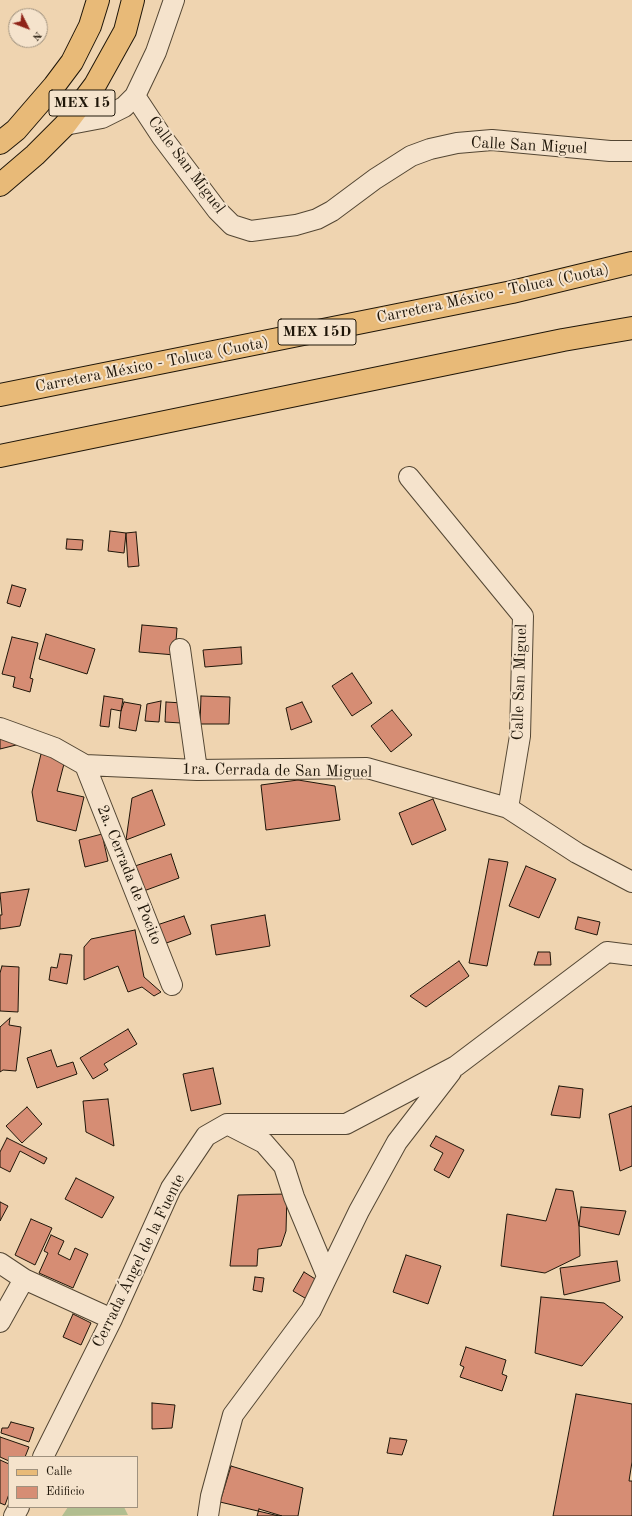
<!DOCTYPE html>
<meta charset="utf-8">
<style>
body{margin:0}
#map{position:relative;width:632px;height:1516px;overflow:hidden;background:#efd4b0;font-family:"Old Standard TT",serif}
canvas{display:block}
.legend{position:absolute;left:8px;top:1456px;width:130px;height:52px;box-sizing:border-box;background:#f5e3cc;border:1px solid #9f917e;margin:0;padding:5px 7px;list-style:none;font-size:12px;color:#1f1609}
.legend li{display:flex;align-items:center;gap:8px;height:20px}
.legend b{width:20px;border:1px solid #9f917e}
.north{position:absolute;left:8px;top:8px;width:40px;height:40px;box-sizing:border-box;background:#f5e3cc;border:1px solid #9f917e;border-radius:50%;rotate:132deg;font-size:11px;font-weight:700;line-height:16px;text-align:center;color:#1f1609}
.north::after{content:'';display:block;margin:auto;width:14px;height:18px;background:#8f2418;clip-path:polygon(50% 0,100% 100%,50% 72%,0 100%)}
</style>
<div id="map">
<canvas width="632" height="1516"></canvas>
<ul class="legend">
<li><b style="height:5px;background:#e8ba78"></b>Calle</li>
<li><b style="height:11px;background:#d68d74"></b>Edificio</li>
</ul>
<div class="north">N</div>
</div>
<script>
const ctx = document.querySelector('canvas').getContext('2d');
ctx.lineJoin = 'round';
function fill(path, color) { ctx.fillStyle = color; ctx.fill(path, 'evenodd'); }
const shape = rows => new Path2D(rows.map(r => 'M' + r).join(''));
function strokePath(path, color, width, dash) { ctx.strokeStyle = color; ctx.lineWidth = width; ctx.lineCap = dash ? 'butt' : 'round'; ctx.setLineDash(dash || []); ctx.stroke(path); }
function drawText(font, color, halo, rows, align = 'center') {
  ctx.font = font + ' "Old Standard TT",serif'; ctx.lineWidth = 4; ctx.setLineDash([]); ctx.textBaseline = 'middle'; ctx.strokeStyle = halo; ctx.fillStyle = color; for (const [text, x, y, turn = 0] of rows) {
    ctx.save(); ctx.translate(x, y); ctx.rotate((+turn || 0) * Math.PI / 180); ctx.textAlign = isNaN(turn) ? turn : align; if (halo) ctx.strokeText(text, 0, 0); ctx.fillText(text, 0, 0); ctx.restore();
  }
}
fill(shape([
 [68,1507,124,1507,128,1515,62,1516]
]), '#b2be90');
const building = shape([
 [110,531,126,533,124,553,108,551,110,531],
 [136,532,139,566,128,567,126,533,136,532],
 [67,539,83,540,82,550,66,549,67,539],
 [12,585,26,589,20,607,7,603,12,585],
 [142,625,177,628,175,655,139,652,142,625],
 [46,634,95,649,87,674,39,659,46,634],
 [12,637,38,643,30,678,33,679,30,692,13,687,15,677,2,674,12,637],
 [241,647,242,664,205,667,203,650,241,647],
 [352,673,372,703,352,716,332,686,352,673],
 [104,696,123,699,121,711,111,709,109,727,100,726,104,696],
 [201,696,230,697,229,724,200,724,201,696],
 [161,701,159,722,145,721,147,704,161,701],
 [124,702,141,705,136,731,119,728,121,711,124,702],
 [166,702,183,703,181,723,165,722,166,702],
 [302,702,312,722,291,730,286,708,302,702],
 [392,710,412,735,391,752,371,726,392,710],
 [0,730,24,743,0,749,0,730],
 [41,754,65,760,57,791,84,797,76,831,37,821,32,792,41,754],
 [298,780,335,786,340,820,266,830,261,785,298,780],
 [152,790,165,825,126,840,132,798,152,790],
 [433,799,446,830,412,845,399,813,433,799],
 [102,834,108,861,85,867,79,840,102,834],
 [171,854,179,878,141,892,132,867,171,854],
 [489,859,508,862,487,966,469,963,489,859],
 [526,866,556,879,539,918,509,906,526,866],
 [29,889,20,926,0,929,0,915,2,915,0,893,29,889],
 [265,915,270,946,216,955,211,925,265,915],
 [184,916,191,934,161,945,154,926,184,916],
 [578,917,600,922,597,935,575,929,578,917],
 [135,930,144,977,161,992,154,996,142,987,128,992,118,966,84,980,84,947,91,939,135,930],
 [538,952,550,952,551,965,534,965,538,952],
 [60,954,72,955,67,984,49,980,51,967,57,968,60,954],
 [459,961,469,976,426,1007,410,996,459,961],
 [2,966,19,967,18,1012,0,1011,0,973,2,966],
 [10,1018,9,1025,21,1027,16,1071,3,1070,0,1072,0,1027,10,1018],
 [128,1029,137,1044,104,1064,108,1070,93,1079,80,1058,128,1029],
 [51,1050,57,1067,73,1062,77,1074,37,1088,27,1058,51,1050],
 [213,1068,221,1104,191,1111,183,1074,213,1068],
 [559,1086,583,1089,580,1118,551,1115,559,1086],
 [108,1099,114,1146,86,1132,83,1101,108,1099],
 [632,1106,632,1166,620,1171,609,1114,632,1106],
 [27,1107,42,1124,22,1143,6,1126,27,1107],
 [436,1136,464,1150,449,1178,434,1170,443,1153,430,1146,436,1136],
 [7,1138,47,1158,44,1164,20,1151,10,1172,0,1167,0,1152,7,1138],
 [76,1178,114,1197,102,1218,65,1199,76,1178],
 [556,1189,573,1191,579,1226,580,1256,545,1273,501,1266,507,1214,546,1221,556,1189],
 [287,1194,286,1231,281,1246,258,1249,257,1266,230,1266,238,1195,287,1194],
 [0,1202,8,1206,0,1221,0,1202],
 [581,1207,626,1211,619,1235,579,1226,581,1207],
 [31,1219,52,1228,35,1265,15,1255,31,1219],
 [51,1235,64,1241,58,1254,70,1260,75,1248,88,1254,73,1288,39,1273,48,1253,44,1251,51,1235],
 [406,1255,441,1266,428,1304,393,1292,406,1255],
 [617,1261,620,1281,564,1295,560,1268,617,1261],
 [304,1272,320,1282,310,1301,293,1291,304,1272],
 [255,1277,264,1278,262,1292,253,1290,255,1277],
 [541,1297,604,1303,623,1317,582,1366,535,1353,541,1297],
 [73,1314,91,1323,81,1345,63,1337,73,1314],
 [466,1347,506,1360,502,1374,507,1376,502,1391,460,1377,464,1367,460,1365,466,1347],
 [576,1394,632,1404,632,1462,629,1481,632,1481,632,1516,553,1516,576,1394],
 [152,1403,175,1405,172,1428,152,1429,152,1403],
 [11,1422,34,1428,29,1442,1,1433,2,1428,8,1428,11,1422],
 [0,1437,29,1447,25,1457,9,1457,9,1461,0,1457,0,1437],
 [390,1438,407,1440,402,1455,387,1453,390,1438],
 [0,1460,9,1464,9,1494,5,1505,0,1503,0,1460],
 [231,1466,303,1488,298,1516,279,1516,220,1502,231,1466],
 [259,1509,282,1516,257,1516,259,1509]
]);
fill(building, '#d68d74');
strokePath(building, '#1f1609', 1);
const minor = shape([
 [135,96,156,52,174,0],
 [65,125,102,118,124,107,135,96,162,137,217,210,232,225,251,231,296,225,317,219,332,211,375,179,411,156,430,149,457,143,492,140,610,151,632,151],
 [409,477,523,616,520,736,508,808],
 [180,649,197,770],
 [0,728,55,748,85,765,197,770,367,768,508,808,577,853,632,882],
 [85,765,172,985],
 [229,1125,264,1143,284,1166,294,1197,327,1276],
 [0,1263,24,1279,112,1319],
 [0,1322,24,1279],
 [43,1457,112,1319,171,1188,206,1136,227,1124,346,1124,456,1066,607,952,632,955],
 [14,1516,19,1507],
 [208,1516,211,1496,233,1415,311,1310,359,1211,397,1142,451,1072]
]);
const primary = shape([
 [0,143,16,130,54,86,72,62,90,26,98,0],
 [0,185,35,155,65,125,95,85,125,31,133,0]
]);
const motorway = shape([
 [0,395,512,292,632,263],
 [0,456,563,340,632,328]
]);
strokePath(minor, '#534633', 22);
strokePath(primary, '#1f1609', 24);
strokePath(motorway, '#1f1609', 24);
strokePath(minor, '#f5e3cc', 20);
strokePath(primary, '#e8ba78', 22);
strokePath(motorway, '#e8ba78', 22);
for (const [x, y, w] of [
 [82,103,66],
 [317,332,78]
]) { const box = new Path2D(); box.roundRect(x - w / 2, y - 13, w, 26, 3); ctx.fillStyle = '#f5e3cc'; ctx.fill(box); strokePath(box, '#1f1609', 1); }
drawText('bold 15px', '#1f1609', null, [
 ["MEX 15",82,103],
 ["MEX 15D",317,332]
]);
drawText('16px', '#1f1609', '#f5e3cc', [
 ["Calle San Miguel",529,146,3],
 ["Calle San Miguel",186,165,53],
 ["Carretera México - Toluca (Cuota)",493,294,-12],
 ["Carretera México - Toluca (Cuota)",152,365,-11],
 ["Calle San Miguel",520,682,-88],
 ["1ra. Cerrada de San Miguel",277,771,1],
 ["2a. Cerrada de Pocito",129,875,68],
 ["Cerrada Ángel de la Fuente",139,1261,-64]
]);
</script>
